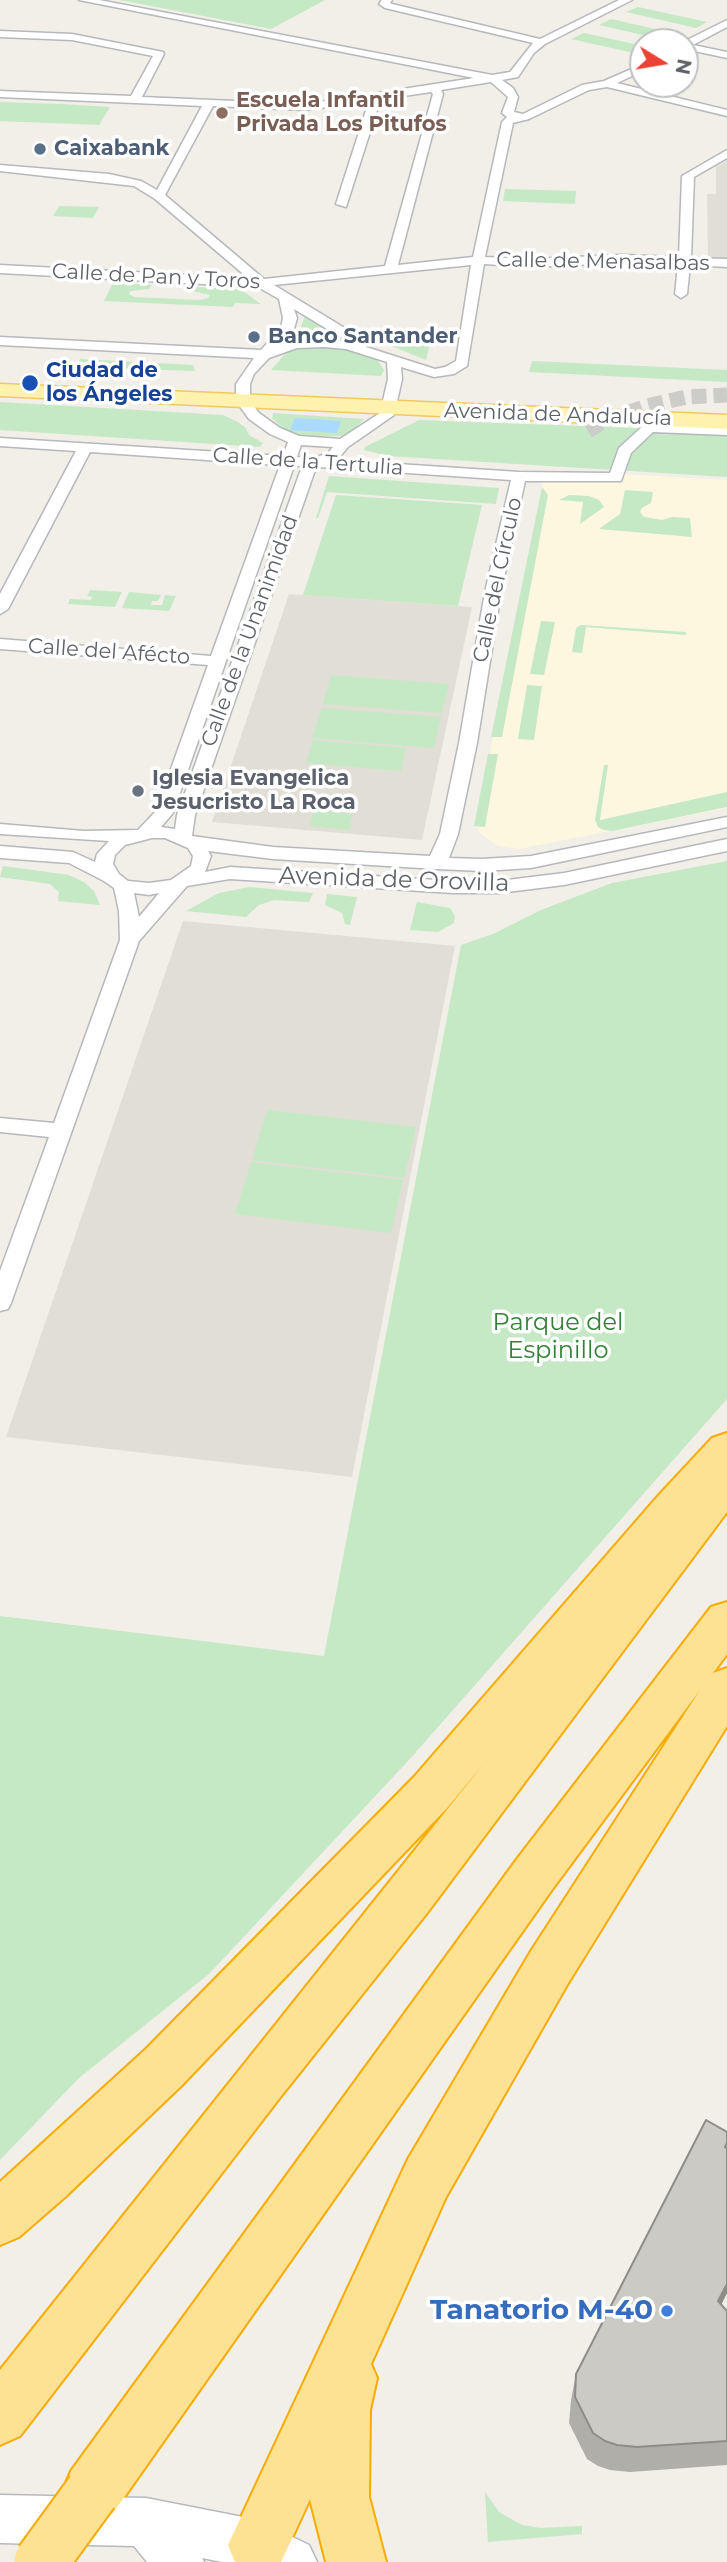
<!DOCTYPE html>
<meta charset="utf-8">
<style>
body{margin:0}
#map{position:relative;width:727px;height:2562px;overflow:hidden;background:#f1efe8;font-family:Montserrat,sans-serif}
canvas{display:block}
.north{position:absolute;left:629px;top:28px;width:70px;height:70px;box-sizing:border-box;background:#fff;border:2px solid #bfc1c3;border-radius:50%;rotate:101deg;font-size:19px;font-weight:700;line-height:28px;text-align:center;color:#5f6368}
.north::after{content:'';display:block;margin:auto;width:24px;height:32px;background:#ea4335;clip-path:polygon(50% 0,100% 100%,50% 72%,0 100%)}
</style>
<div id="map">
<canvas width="727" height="2562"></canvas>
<div class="north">N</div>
</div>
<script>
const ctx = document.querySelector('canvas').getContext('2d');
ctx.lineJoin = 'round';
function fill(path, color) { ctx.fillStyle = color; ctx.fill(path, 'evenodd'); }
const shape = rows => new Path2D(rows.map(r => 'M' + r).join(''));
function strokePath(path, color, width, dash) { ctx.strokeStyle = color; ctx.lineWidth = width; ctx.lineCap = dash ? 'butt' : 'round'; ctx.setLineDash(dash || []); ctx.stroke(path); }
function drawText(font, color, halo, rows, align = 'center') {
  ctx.font = font + ' Montserrat,sans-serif'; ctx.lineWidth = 7; ctx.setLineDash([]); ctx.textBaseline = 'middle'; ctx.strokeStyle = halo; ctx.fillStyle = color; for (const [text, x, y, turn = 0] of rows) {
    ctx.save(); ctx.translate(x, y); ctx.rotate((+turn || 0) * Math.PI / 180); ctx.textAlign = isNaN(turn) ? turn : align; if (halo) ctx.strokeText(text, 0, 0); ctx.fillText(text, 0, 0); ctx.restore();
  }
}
fill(shape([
 [545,470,727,480,727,808,519,849,498,846,479,832,476,825]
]), '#fef7e0');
fill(shape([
 [727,161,727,258,708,257,707,194,716,194,716,167],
 [289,594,472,607,422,840,212,822],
 [183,921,455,946,352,1477,6,1437]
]), '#e1ded6');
fill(shape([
 [120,0,325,0,271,29],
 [638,7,707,22,696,28,626,12],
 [611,19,681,35,669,41,599,25],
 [584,33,643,46,643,55,571,39],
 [0,102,61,104,110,107,99,125,0,121],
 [505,189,576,191,575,204,503,201],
 [59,206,99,207,93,218,53,216],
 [113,283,151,285,149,289,130,291,129,294,134,297,199,300,208,298,210,295,192,291,194,287,240,289,261,304,235,303,233,307,104,301],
 [305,316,340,338,296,340],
 [410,338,431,339,426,360,379,341],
 [309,346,344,347,370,355,378,361,384,370,381,376,271,370,286,353],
 [80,359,193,365,195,371,76,367],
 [532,361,727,370,727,382,529,372],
 [0,402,223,415,236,421,245,427,249,435,263,443,260,447,0,430],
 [273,413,364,419,353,430,341,436,302,437,289,434,272,418],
 [419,420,636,428,661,432,727,436,727,477,388,456,364,450,365,447],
 [329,476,499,488,496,504,327,492,318,518,316,518],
 [542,487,548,495,502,737,491,737],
 [625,490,653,492,651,503,642,508,640,512,644,517,662,520,672,517,690,518,692,537,599,529,620,514],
 [336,495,482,505,458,606,303,595],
 [569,495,589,496,599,500,604,507,580,524,583,502,559,500],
 [90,590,122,592,115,607,68,604,70,599,91,600,92,597,87,596],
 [129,592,161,595,158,601,152,601,151,605,162,605,165,595,176,596,169,611,122,608],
 [541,621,555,622,544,675,530,674],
 [581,625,686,632,686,635,586,627,582,653,572,652,576,628],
 [331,675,449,684,442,713,323,704],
 [527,685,542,686,534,740,518,739],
 [322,708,441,717,434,748,312,738],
 [313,740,406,748,401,771,306,763],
 [488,754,498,754,485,827,474,826],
 [604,765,608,765,600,820,727,792,727,807,612,831,604,830,598,827,595,820],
 [314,811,353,814,349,830,310,826],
 [727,861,727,1399,408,1761,210,1973,79,2078,0,2160,0,1616,324,1656,461,945,493,934,541,910,612,883],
 [3,866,69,875,84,882,94,891,100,905,58,901,59,892,50,884,0,877],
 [249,887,313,893,309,902,274,900,259,905,246,917,186,911,219,893],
 [327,894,357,897,350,925,345,924,342,913,325,905],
 [417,902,450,908,455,916,454,923,438,932,410,930],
 [267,1110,416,1127,404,1178,252,1160],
 [251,1162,403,1180,391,1233,235,1214],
 [485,2492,499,2512,522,2525,541,2528,582,2526,582,2534,488,2542]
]), '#c5e8c5');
fill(shape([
 [295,418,341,421,337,433,290,430]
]), '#aadaff');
strokePath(shape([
 [588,431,606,420,647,406,686,397,727,395]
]), '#ccccc8', 15, [15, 7]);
const street = shape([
 [79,0,99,0,492,75,510,72,533,43,385,8,379,4,382,0,392,0,390,3,392,4,540,39,619,0,632,0,545,44,534,53,518,77,502,80,513,88,518,97,514,112,523,114,582,85,604,81,643,64,643,71,617,83,727,110,727,116,607,87,589,90,529,119,513,123,485,257,530,259,622,255,679,257,682,176,727,150,727,158,694,177,691,258,727,259,727,267,690,265,687,294,681,298,675,294,678,265,622,263,530,267,484,264,467,366,454,374,434,377,401,367,402,379,394,415,348,447,337,460,519,472,610,473,619,448,644,425,727,427,727,435,653,432,631,453,621,481,525,481,501,592,477,743,458,834,449,858,482,859,531,856,727,817,727,827,531,868,482,871,437,869,273,859,208,851,211,856,205,872,230,867,453,881,499,881,564,873,727,839,727,851,564,885,499,893,453,893,230,879,187,886,139,941,11,1303,8,1309,0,1311,0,1271,49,1137,0,1132,0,1118,54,1123,120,940,119,911,114,888,104,881,69,863,0,858,0,846,73,852,95,862,97,854,109,841,0,834,0,824,84,831,138,830,156,811,208,665,0,649,0,639,211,656,280,465,90,452,8,609,0,614,0,594,76,451,0,446,0,438,283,456,288,442,270,434,249,419,236,401,236,384,254,358,0,345,0,337,261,350,281,328,283,318,279,299,258,287,0,273,0,265,248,278,155,199,134,186,0,171,0,165,109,174,141,181,157,190,202,106,0,97,0,91,131,96,153,56,72,40,0,37,0,31,72,34,163,52,164,54,142,97,305,104,474,78,79,0],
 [491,82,508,97,502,113,507,117,502,122,473,257,398,265,443,94,441,90,491,82],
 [431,92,433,94,385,266,264,279,165,195,213,106,305,110,366,102,368,104,336,204,346,207,379,104,377,100,431,92],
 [471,265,456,361,445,367,435,369,366,347,366,341,274,285,471,265],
 [294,309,347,341,295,340,280,345,294,329,297,318,294,309],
 [324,347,346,349,387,362,388,379,380,413,340,439,299,436,280,428,259,413,250,401,250,384,254,374,269,358,297,348,324,347],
 [301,445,333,447,328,453,314,458,297,457,301,445],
 [294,466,304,466,300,472,177,815,175,829,161,827,173,813,294,466],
 [319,467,511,480,485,592,459,743,440,834,430,856,273,847,192,836,195,815,314,473,319,467],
 [152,838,165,838,188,848,193,856,191,866,171,880,149,883,128,881,119,874,113,864,115,855,125,845,152,838],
 [134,893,149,895,159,893,139,917,134,893],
 [727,20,727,27,693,45,727,52,727,58,685,49,683,42,727,20]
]);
const secondary = shape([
 [0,2495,146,2498,258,2520,309,2545,317,2562,222,2562,202,2558,204,2562,147,2562,134,2546,0,2543,0,2495]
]);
const primary = shape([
 [0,384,727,415,727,429,0,396,0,384]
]);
const highway = shape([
 [727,1433,727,1512,427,1913,278,2100,20,2436,0,2445,0,2370,485,1762,448,1807,182,2085,65,2197,19,2237,0,2245,0,2182,146,2049,414,1777,658,1496,712,1438,727,1433],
 [727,1602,727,1654,713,1673,727,1668,727,1726,567,1985,446,2197,371,2364,377,2378,370,2410,369,2497,386,2562,326,2562,310,2499,281,2562,235,2562,228,2545,408,2159,531,1951,700,1690,551,1891,113,2513,92,2522,71,2513,62,2492,71,2471,517,1859,711,1607,727,1602]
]);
strokePath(street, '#b5b8bc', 3);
strokePath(secondary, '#b6babf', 3);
strokePath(primary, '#f2c960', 3);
strokePath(highway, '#f9ab00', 4);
fill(street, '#fff');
fill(secondary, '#fff');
fill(primary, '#fff2af');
fill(highway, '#fde293');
const highwayBridge = shape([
 [41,2562,92,2492]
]);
strokePath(highwayBridge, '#f9ab00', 57, []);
strokePath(highwayBridge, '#fde293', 53);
fill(shape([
 [727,2132,727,2293,721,2305,727,2311,727,2465,630,2472,610,2470,598,2466,587,2459,569,2423,571,2400,576,2374]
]), '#afaea9');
fill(shape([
 [727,2284,727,2293,709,2329,718,2301]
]), '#8f8d8a');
const building = shape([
 [706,2120,727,2132,727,2143,725,2147,727,2148,727,2284,718,2301,727,2311,727,2441,637,2447,617,2445,605,2441,593,2433,575,2397,576,2374,706,2120]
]);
fill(building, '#cccac5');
strokePath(building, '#8f8d8a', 2);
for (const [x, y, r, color] of [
 [222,113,7,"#8d6e63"],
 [40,149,7,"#5c6f8a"],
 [254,337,7,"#5c6f8a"],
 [30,383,9,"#1a4fb4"],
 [138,791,7,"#6b7280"],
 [667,2311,7,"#3f7fe0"]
]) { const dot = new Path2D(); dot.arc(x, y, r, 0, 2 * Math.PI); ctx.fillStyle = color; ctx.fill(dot); strokePath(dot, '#fff', 2.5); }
drawText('bold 21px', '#785e54', '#fff', [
 ["Escuela Infantil",236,101],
 ["Privada Los Pitufos",236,125]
], 'left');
drawText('bold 21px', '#4e5e75', '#fff', [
 ["Caixabank",54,149],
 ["Banco Santander",268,337]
], 'left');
drawText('21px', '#5f6368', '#fff', [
 ["Calle de Menasalbas",603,262,1],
 ["Calle de Pan y Toros",156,277,3],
 ["Avenida de Andalucía",558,415,2],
 ["Calle de la Tertulia",308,462,4],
 ["Calle del Círculo",498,580,-78],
 ["Calle de la Unanimidad",250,631,-70],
 ["Calle del Afécto",109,652,4]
]);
drawText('bold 21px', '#164399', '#fff', [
 ["Ciudad de",46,371],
 ["los Ángeles",46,395]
], 'left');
drawText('bold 21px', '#5b616d', '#fff', [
 ["Iglesia Evangelica",152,779],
 ["Jesucristo La Roca",152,803]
], 'left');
drawText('24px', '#5f6368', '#fff', [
 ["Avenida de Orovilla",394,880,2]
]);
drawText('24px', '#348238', '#fff', [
 ["Parque del",558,1323],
 ["Espinillo",558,1351]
]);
drawText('bold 28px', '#366cbe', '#fff', [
 ["Tanatorio M-40",653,2311]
], 'right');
</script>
